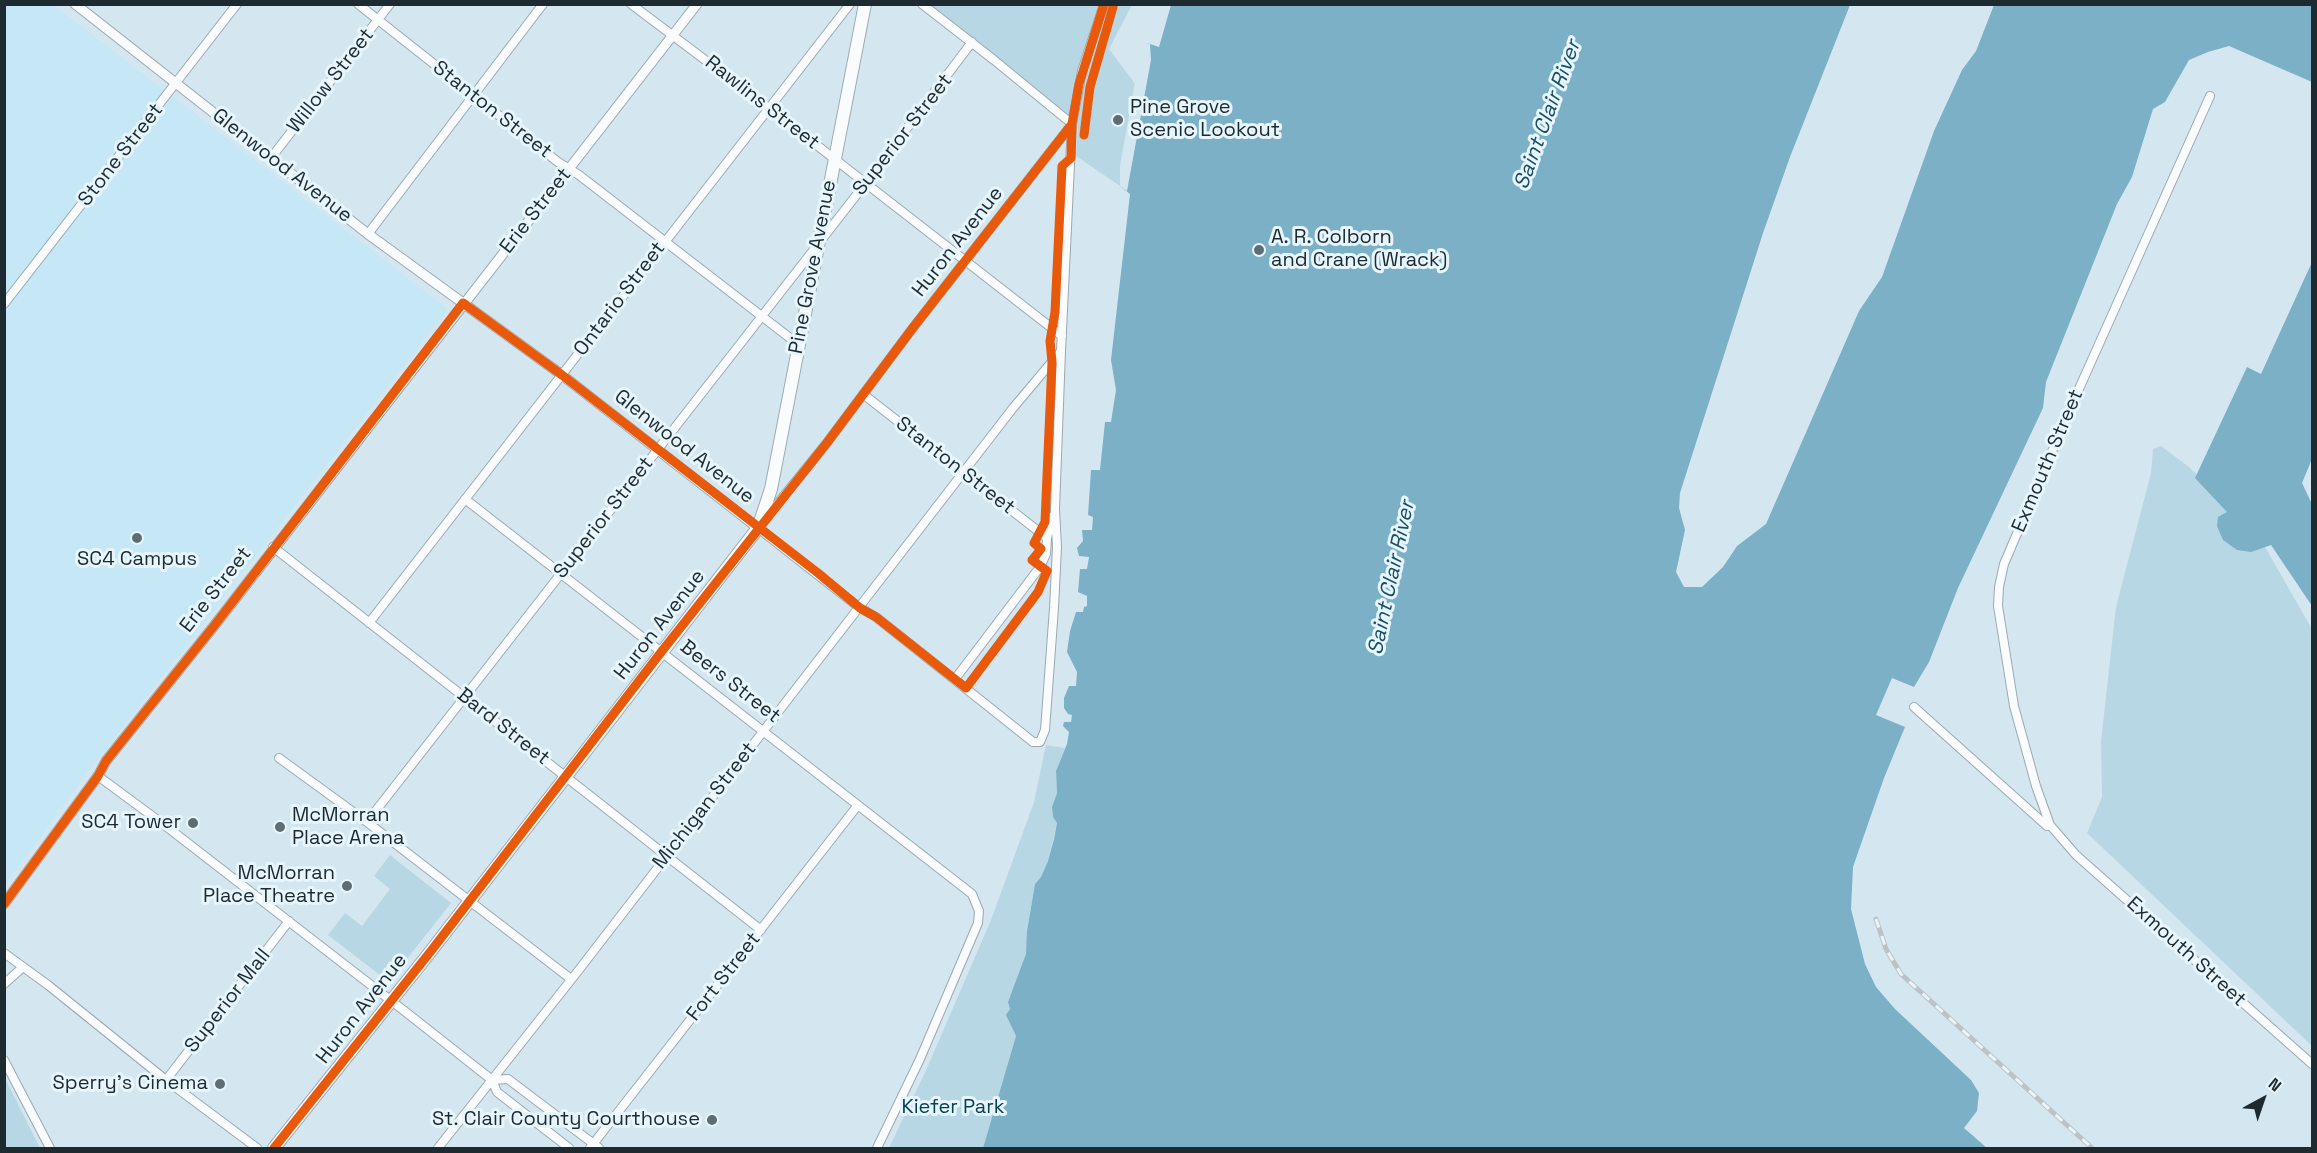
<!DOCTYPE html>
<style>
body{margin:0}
#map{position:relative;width:2317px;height:1153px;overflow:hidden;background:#d4e7f0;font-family:"Space Grotesk",sans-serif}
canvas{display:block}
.frame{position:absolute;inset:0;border:6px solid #1d2b31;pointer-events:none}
.north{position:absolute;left:2233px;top:1069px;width:60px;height:60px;-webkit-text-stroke:4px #e7f5fc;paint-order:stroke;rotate:40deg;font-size:16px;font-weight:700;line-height:24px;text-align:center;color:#1d2b31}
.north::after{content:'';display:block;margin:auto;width:21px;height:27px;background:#1d2b31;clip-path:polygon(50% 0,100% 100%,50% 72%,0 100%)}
</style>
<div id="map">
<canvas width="2317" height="1153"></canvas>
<div class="frame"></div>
<div class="north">N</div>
</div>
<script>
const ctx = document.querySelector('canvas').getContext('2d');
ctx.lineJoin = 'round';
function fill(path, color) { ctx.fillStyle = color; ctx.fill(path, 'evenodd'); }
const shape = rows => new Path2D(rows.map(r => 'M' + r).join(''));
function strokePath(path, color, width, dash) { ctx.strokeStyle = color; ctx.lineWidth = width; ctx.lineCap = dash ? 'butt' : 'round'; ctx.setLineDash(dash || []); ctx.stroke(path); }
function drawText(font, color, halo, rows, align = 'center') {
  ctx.font = font + ' "Space Grotesk",sans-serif'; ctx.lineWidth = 6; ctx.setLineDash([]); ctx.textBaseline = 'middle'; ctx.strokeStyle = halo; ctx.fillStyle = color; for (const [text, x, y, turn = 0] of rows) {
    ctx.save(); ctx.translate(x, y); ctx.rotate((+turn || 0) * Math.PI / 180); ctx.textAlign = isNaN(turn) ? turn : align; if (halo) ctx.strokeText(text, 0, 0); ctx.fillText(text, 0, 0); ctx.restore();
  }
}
fill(shape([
 [5,5,54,5,448,309,92,767,5,885]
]), '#c5e7f6');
fill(shape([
 [928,5,1132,5,1109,49,1136,85,1120,186,1076,156,1078,124],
 [2161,446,2189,467,2257,533,2312,629,2312,1046,2087,833,2102,797,2101,742,2116,607,2151,473,2153,449],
 [1046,745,1065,748,1056,771,1057,793,1052,807,1053,817,1057,823,1048,861,1041,877,1035,884,1027,931,1027,954,1008,1002,1010,1009,1007,1015,1016,1036,983,1148,889,1148,927,1068,991,920,1034,802],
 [390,855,451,903,389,982,328,935,345,913,362,926,390,889,374,876],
 [4,1078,5,1078,40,1148,5,1148]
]), '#b8d7e4');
fill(shape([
 [1171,5,1850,5,1790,157,1763,233,1680,493,1679,508,1685,530,1676,572,1684,587,1702,587,1723,567,1737,546,1766,524,1859,311,1882,277,1934,131,1962,70,1976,51,1994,5,2312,5,2312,82,2229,46,2208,52,2189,60,2165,102,2153,109,2132,177,2117,204,2046,382,2043,408,1958,588,1929,662,1914,687,1892,678,1876,715,1905,727,1884,778,1853,867,1851,909,1865,964,1876,987,1895,1009,1971,1080,1979,1093,1977,1111,1964,1128,1987,1148,983,1148,1016,1036,1006,1015,1010,1009,1008,1002,1026,954,1027,931,1035,884,1041,877,1048,861,1054,839,1057,823,1053,817,1052,807,1057,793,1056,771,1067,744,1069,732,1063,726,1064,722,1071,722,1072,715,1068,714,1064,708,1064,698,1069,686,1076,686,1077,672,1067,652,1070,631,1076,612,1083,612,1084,607,1087,606,1087,596,1078,592,1080,569,1087,569,1089,557,1079,556,1077,548,1083,541,1082,530,1092,530,1093,517,1088,515,1091,470,1100,470,1105,422,1111,422,1116,390,1111,360,1130,194,1120,186,1122,166,1147,43,1159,47],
 [2312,262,2312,459,2302,483,2312,504,2312,606,2271,545,2251,552,2237,550,2223,540,2217,526,2218,517,2227,512,2195,478,2247,367,2261,374]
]), '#7cb0c7');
fill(shape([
 [1147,43,1150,44,1151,60,1127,191,1120,186,1120,166,1136,77]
]), '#d4e7f0');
const minor = shape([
 [358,4,558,162,579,175,799,345],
 [631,4,778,115,1062,336],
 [922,4,994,60,1072,124],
 [2210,96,2074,400,2004,564,1999,587,1998,606,2014,706,2036,786,2050,825,2076,855,2312,1064],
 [1072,124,912,329,826,444,758,528,860,608,876,617,1033,742,1040,742,1045,730,1054,608,1057,547,1055,509,1061,351,1072,124,1082,71,1104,4],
 [271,158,390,4],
 [368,234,543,4],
 [4,304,237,4],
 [863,394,1047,538],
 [465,499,972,894,979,911,978,923,920,1059,877,1148],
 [273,547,761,930],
 [369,623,850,4],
 [955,679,1040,567,1046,554,1047,538,1053,516],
 [1914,707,2047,826],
 [279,758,367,822,571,979],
 [98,776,167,827,407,1013,492,1080,497,1092,569,1148],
 [367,822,858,193,972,42],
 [4,953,48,985,166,1080,257,1148],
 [4,984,23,967],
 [4,1060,50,1148],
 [166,1080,289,921],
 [492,1080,508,1079,599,1148],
 [438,1148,578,971,1013,408,1061,351],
 [590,1148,858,805]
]);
const tertiary = shape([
 [75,4,368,234,562,375,758,528],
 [4,904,98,776,106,761,214,626,697,4]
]);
const primary = shape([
 [274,1148,431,951,758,528,771,489,865,4]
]);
strokePath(minor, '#9aa9b0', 10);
strokePath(tertiary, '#9aa9b0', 11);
strokePath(primary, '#9aa9b0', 14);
strokePath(minor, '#f9fbfd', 8);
strokePath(tertiary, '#f9fbfd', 9);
strokePath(primary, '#f9fbfd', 12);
const rail = shape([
 [1876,919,1886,949,1901,974,2092,1148]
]);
strokePath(rail, '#bdc2c5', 5);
strokePath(rail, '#e7f5fc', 3, [9]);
strokePath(shape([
 [1084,135,1090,87,1113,7],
 [4,904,98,776,106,761,214,626,463,303,562,375,818,573,860,608,876,617,966,688,1038,592,1047,571,1032,560,1041,549,1034,543,1045,522,1052,362,1050,341,1055,312,1062,166,1071,158,1072,124,1079,84,1104,4],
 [274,1148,431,951,662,651,826,444,912,329,1072,124]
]), '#e8590c', 9);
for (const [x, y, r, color] of [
 [1118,120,6,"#5d6d74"],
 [1259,250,6,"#5d6d74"],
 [137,538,6,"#5d6d74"],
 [193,823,6,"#5d6d74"],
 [280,827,6,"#5d6d74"],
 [347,886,6,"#5d6d74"],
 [220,1084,6,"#5d6d74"],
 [712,1120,6,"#5d6d74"]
]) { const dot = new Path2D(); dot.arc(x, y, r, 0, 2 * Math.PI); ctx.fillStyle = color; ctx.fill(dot); strokePath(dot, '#e7f5fc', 2); }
drawText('20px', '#1d2b31', '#e7f5fc', [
 ["Willow Street",331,81,-52],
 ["Rawlins Street",762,103,38],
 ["Stanton Street",492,110,38],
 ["Superior Street",903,135,-52],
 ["Stone Street",121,155,-52],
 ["Glenwood Avenue",282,166,38],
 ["Erie Street",536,211,-52],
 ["Huron Avenue",958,242,-52],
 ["Pine Grove Avenue",813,267,-79],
 ["Ontario Street",620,299,-53],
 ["Glenwood Avenue",684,447,38],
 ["Exmouth Street",2048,461,-67],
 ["Stanton Street",955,466,38],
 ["Superior Street",604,518,-52],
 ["Erie Street",216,590,-52],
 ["Huron Avenue",660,625,-52],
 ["Beers Street",730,682,38],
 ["Bard Street",503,727,38],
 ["Michigan Street",705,806,-52],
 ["Exmouth Street",2186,952,42],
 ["Fort Street",724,977,-52],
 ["Superior Mall",228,1001,-52],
 ["Huron Avenue",362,1009,-52]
]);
drawText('20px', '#1d2b31', '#e7f5fc', [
 ["Pine Grove",1130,108,"left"],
 ["Scenic Lookout",1130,131,"left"],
 ["A. R. Colborn",1271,238,"left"],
 ["and Crane (Wrack)",1271,261,"left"],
 ["SC4 Campus",137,560,"center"],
 ["McMorran",292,816,"left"],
 ["Place Arena",292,839,"left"],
 ["SC4 Tower",181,823],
 ["McMorran",335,874],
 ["Place Theatre",335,897],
 ["Sperry's Cinema",208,1084],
 ["St. Clair County Courthouse",700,1120]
], 'right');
drawText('20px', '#054256', '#e7f5fc', [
 ["Kiefer Park",953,1108]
]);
drawText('italic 21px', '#184f64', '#e7f5fc', [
 ["Saint Clair River",1548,115,-70],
 ["Saint Clair River",1392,578,-78]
]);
</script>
